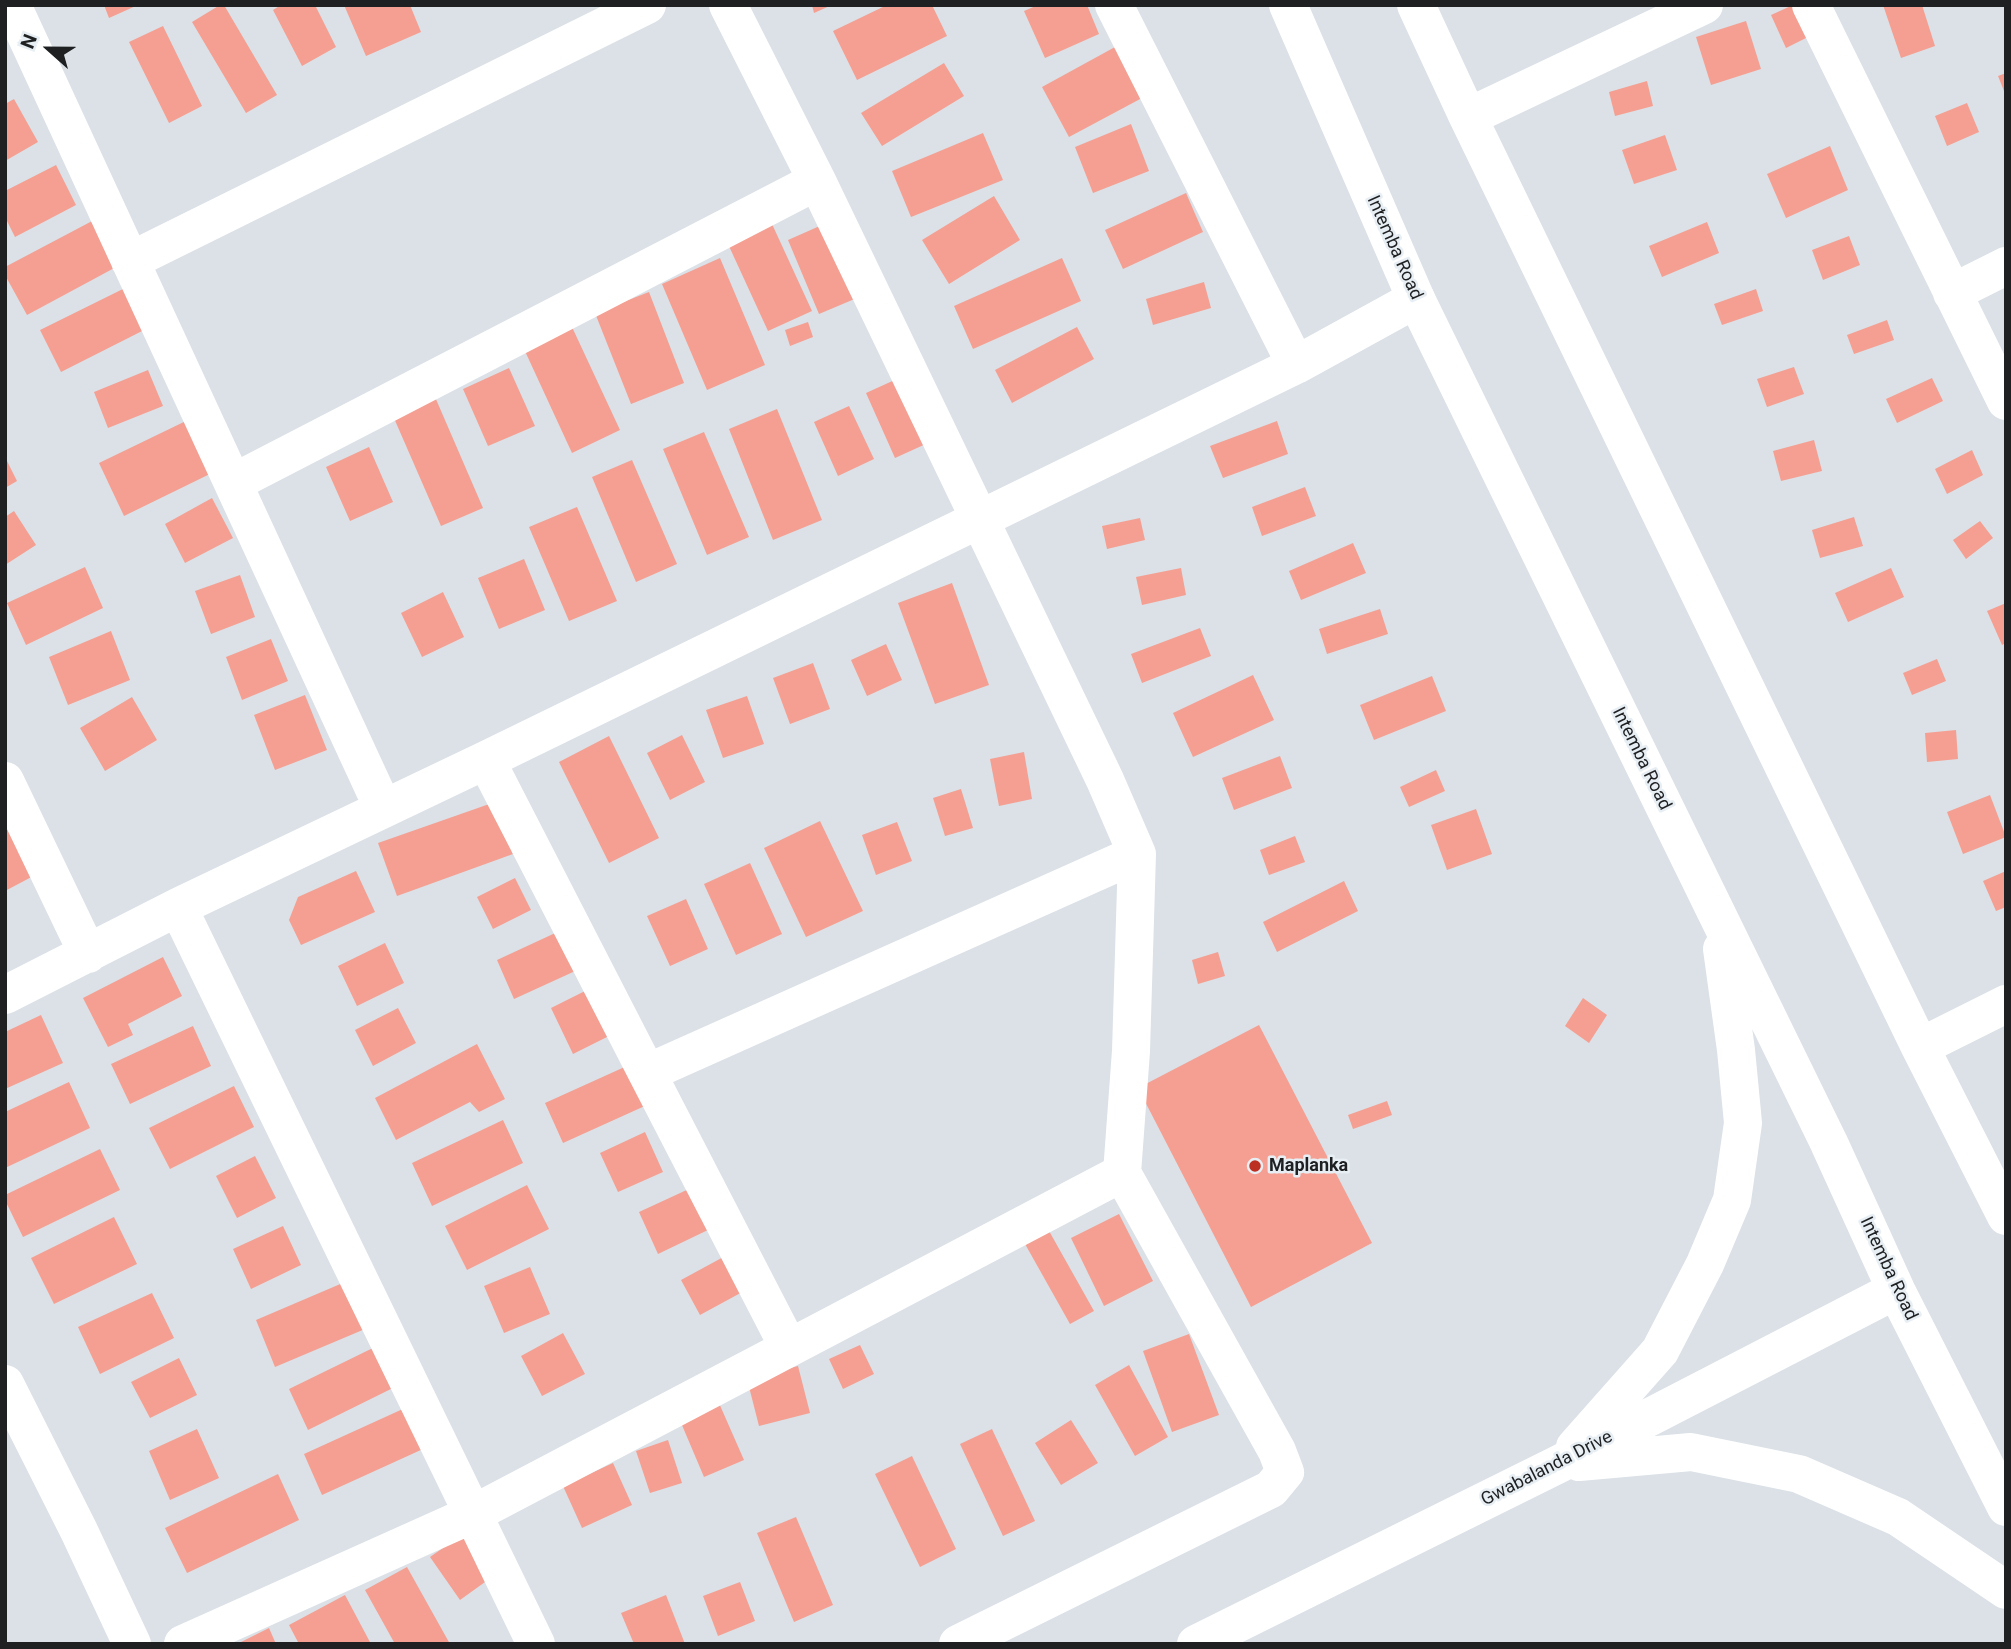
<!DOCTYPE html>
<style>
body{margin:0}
#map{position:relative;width:2011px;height:1649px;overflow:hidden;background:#dbe1e7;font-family:Roboto,sans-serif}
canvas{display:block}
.frame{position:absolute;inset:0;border:7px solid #1e2022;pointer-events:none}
.north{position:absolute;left:14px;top:14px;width:70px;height:70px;-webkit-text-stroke:5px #e8eff4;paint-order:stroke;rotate:291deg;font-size:19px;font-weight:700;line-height:28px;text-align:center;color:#1e2022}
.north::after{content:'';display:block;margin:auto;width:24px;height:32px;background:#1e2022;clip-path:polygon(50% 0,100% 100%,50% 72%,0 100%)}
</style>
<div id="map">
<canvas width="2011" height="1649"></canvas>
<div class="frame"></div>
<div class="north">N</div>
</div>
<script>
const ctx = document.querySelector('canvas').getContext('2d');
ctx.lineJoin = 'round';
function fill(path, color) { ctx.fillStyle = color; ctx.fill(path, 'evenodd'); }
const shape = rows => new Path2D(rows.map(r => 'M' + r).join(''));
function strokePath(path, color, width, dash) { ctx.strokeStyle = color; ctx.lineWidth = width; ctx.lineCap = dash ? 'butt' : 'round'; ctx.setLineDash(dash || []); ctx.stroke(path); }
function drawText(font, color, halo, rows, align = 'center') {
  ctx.font = font + ' Roboto,sans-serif'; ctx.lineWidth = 5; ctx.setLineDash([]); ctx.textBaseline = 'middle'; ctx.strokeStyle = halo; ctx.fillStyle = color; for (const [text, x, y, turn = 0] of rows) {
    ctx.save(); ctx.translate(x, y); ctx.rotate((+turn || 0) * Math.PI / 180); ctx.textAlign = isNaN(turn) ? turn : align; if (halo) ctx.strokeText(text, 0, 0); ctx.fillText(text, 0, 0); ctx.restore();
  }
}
fill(shape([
 [104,5,138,5,109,18],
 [220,5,224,5,277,95,246,113,192,22],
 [281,5,315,5,336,47,302,66,273,10],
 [344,5,410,5,421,32,366,56],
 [812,5,832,5,814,13],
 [887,5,932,5,947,36,857,80,833,31],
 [1038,5,1087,5,1099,34,1045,58,1024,11],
 [1793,5,1808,37,1786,48,1771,15],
 [1883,5,1922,5,1935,46,1901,58],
 [1746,21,1761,69,1711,85,1696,37],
 [163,26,202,106,169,123,129,42],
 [1115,47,1142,98,1069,137,1042,87],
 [944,63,964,96,882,146,861,113],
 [2006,73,2006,96,1998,76],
 [1647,81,1653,106,1615,116,1609,92],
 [14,99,38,142,5,161,5,104],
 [1967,103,1979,132,1947,146,1935,116],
 [1131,124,1149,171,1093,193,1075,147],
 [983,133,1003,180,911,217,892,171],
 [1665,135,1677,170,1634,184,1622,150],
 [1830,146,1848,190,1786,218,1767,174],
 [56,165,76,205,15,237,5,217,5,191],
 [1186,193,1203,232,1123,269,1105,230],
 [994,196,1020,240,949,284,922,240],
 [94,220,118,266,27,315,5,275,5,267],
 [831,221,864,295,819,314,788,240],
 [1707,222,1719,253,1662,277,1649,246],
 [772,224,812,311,768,331,728,244],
 [1849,236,1860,265,1823,280,1812,250],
 [720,258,765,365,707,390,662,284],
 [1062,258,1081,301,973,349,954,306],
 [1204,282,1211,308,1153,325,1146,299],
 [131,285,152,326,61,372,40,330],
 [1756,289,1763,311,1722,325,1714,304],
 [649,292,684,383,631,404,595,313],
 [1887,320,1894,340,1854,354,1847,335],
 [808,322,813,337,790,346,785,330],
 [572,327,620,430,572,453,524,349],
 [1077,327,1094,359,1012,403,995,370],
 [1794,367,1804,394,1767,407,1757,379],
 [509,368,535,426,488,446,463,389],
 [148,370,163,406,108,428,94,392],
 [899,378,928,443,895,458,866,393],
 [1932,378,1943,401,1897,423,1886,399],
 [432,390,483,508,441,526,390,409],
 [849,406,874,459,838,476,814,422],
 [777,409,822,520,773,540,729,429],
 [190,419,216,471,124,516,99,463],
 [1277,421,1288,454,1223,478,1210,446],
 [704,432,749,537,707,555,663,449],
 [1814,440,1822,471,1781,481,1773,451],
 [369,447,393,502,350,521,326,467],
 [1972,450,1983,475,1947,494,1935,469],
 [5,457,17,481,5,488],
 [632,460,677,564,636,582,592,477],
 [1305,487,1316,516,1262,536,1252,507],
 [212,498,233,538,185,563,165,524],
 [577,507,617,601,569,621,529,527],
 [14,511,36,545,5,565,5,517],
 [1854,517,1863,546,1820,558,1812,530],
 [1140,518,1145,540,1107,549,1102,526],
 [1980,521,1993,538,1966,559,1953,540],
 [1353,543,1366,573,1301,600,1289,571],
 [524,559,545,610,499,629,478,578],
 [85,567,103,608,26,645,7,603],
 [1181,568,1186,595,1142,605,1136,577],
 [1891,568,1904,597,1848,622,1835,593],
 [240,575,255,617,211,634,195,591],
 [952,583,989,685,935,704,898,603],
 [443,592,464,637,422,657,401,613],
 [2006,603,2006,643,2002,645,1987,611],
 [1380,609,1388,634,1327,654,1319,629],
 [1200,628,1211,656,1142,683,1131,654],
 [111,631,130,680,68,705,49,657],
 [271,639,288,681,242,700,226,657],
 [886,644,902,680,867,696,851,660],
 [1937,659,1946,681,1912,695,1903,673],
 [813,663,830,709,790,724,773,678],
 [1253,675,1274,720,1193,757,1173,713],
 [1432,676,1446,711,1374,740,1360,705],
 [305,695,327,750,275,770,254,715],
 [747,696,764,744,723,758,706,710],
 [132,697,157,740,105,771,80,728],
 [1956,730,1958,759,1927,762,1925,733],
 [682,735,705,782,670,800,647,753],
 [609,736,659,838,609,863,559,762],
 [1024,752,1032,799,999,806,990,759],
 [1280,756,1292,788,1234,810,1222,778],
 [1436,770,1445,791,1409,807,1400,787],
 [961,789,973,828,945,836,933,798],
 [1990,795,2006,837,1963,854,1947,812],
 [495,802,513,854,397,896,378,843],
 [1476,809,1492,854,1447,870,1431,825],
 [820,821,863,911,806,937,764,848],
 [897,822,912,861,876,875,862,835],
 [13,823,39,873,5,891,5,827],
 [1295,836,1305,862,1269,875,1260,850],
 [750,863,782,934,736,955,704,884],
 [356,871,375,912,301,945,289,920,298,897],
 [2006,871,2006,907,1996,911,1983,881],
 [515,878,531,910,493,929,477,897],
 [1344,881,1358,911,1277,952,1263,922],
 [686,899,708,949,670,966,647,916],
 [566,928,584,967,514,999,497,960],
 [385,943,404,983,357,1006,338,966],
 [1218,952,1225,976,1198,984,1192,960],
 [163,957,182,996,128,1024,133,1035,108,1047,83,998],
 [593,987,615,1033,573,1054,551,1008],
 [1583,998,1607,1015,1589,1043,1565,1026],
 [398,1008,416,1043,373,1066,355,1030],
 [41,1015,63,1063,5,1089,5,1032],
 [1259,1025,1372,1243,1251,1307,1138,1088],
 [193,1026,211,1066,130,1104,111,1064],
 [477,1044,505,1099,479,1112,470,1102,396,1140,375,1098],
 [629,1065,647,1105,563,1143,545,1103],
 [69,1082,90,1128,5,1168,5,1112],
 [234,1086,254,1127,170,1169,149,1128],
 [1387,1101,1392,1115,1353,1129,1348,1115],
 [503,1120,523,1163,432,1206,412,1163],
 [645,1132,663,1172,618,1192,600,1153],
 [100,1149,120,1190,23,1237,5,1200,5,1195],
 [255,1156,276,1198,237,1218,216,1176],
 [527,1185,549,1229,467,1270,445,1226],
 [691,1188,710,1229,658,1254,639,1212],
 [1119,1214,1153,1281,1104,1306,1071,1238],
 [114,1217,137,1264,54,1304,31,1258],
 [1044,1222,1094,1311,1070,1324,1020,1235],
 [283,1226,301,1265,251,1289,233,1249],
 [727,1255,746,1290,700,1315,681,1280],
 [530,1267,550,1314,504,1333,484,1286],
 [345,1282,365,1329,275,1367,256,1320],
 [152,1293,174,1338,100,1374,78,1327],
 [563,1333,585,1374,542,1396,521,1356],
 [1189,1334,1219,1415,1172,1432,1143,1351],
 [379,1345,399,1385,308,1430,289,1389],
 [860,1345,874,1374,843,1389,829,1359],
 [179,1358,197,1395,150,1418,131,1382],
 [1129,1365,1168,1437,1135,1456,1095,1385],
 [798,1366,810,1413,759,1426,747,1379],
 [715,1394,744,1460,704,1477,676,1411],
 [405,1408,423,1449,322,1495,304,1454],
 [1071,1420,1098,1463,1061,1485,1035,1443],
 [197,1429,219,1478,170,1500,149,1451],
 [992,1429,1035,1521,1003,1536,960,1444],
 [668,1440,682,1483,650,1493,636,1451],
 [912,1456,956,1549,920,1567,875,1474],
 [613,1463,632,1505,582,1528,563,1486],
 [278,1474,299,1520,187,1573,165,1528],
 [796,1517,833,1605,794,1622,757,1533],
 [463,1534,492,1577,460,1600,430,1557],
 [407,1567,450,1644,395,1644,365,1590],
 [740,1582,755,1621,718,1636,703,1596],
 [345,1595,371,1644,299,1644,289,1625],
 [666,1595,685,1644,634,1644,621,1613],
 [269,1628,276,1644,237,1644]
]), '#f49f91');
strokePath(shape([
 [12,5,383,808],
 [728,5,817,181,1105,780,1137,854,1131,1051,1122,1173,789,1348,647,1073,1137,854],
 [1114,5,1296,365],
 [1416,5,1468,117,1920,1047,2006,1216],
 [1811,5,2006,401],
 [1468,117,1704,5],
 [130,261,647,5],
 [1952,293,2006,266],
 [233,483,817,181],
 [486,760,647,1073],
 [5,781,88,954],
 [178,907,536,1644],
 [5,995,178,907,486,760,1296,365,1416,299],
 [1920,1047,2006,1004],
 [5,1384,79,1531,132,1644],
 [183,1644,473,1514,789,1348],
 [958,1644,1271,1489,1285,1472,1277,1451,1122,1173]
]), '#fff', 38);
strokePath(shape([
 [1288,5,1416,299,1829,1143,1896,1290,2006,1507],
 [1575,1447,1660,1351,1705,1264,1732,1200,1743,1123,1736,1050,1722,949],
 [1579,1462,1691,1452,1799,1474,1898,1517,2006,1590],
 [1196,1644,1559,1464,1896,1290]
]), '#fff', 38);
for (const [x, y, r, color] of [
 [1255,1166,7,"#bc2f23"]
]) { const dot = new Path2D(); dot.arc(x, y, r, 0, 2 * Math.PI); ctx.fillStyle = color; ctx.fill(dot); strokePath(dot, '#e8eff4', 2.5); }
drawText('18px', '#1e2022', '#e8eff4', [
 ["Intemba Road",1394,248,66],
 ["Intemba Road",1641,759,64],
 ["Intemba Road",1888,1269,65],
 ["Gwabalanda Drive",1547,1469,-27]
]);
drawText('bold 18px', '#1e2022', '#e8eff4', [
 ["Maplanka",1269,1166]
], 'left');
</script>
